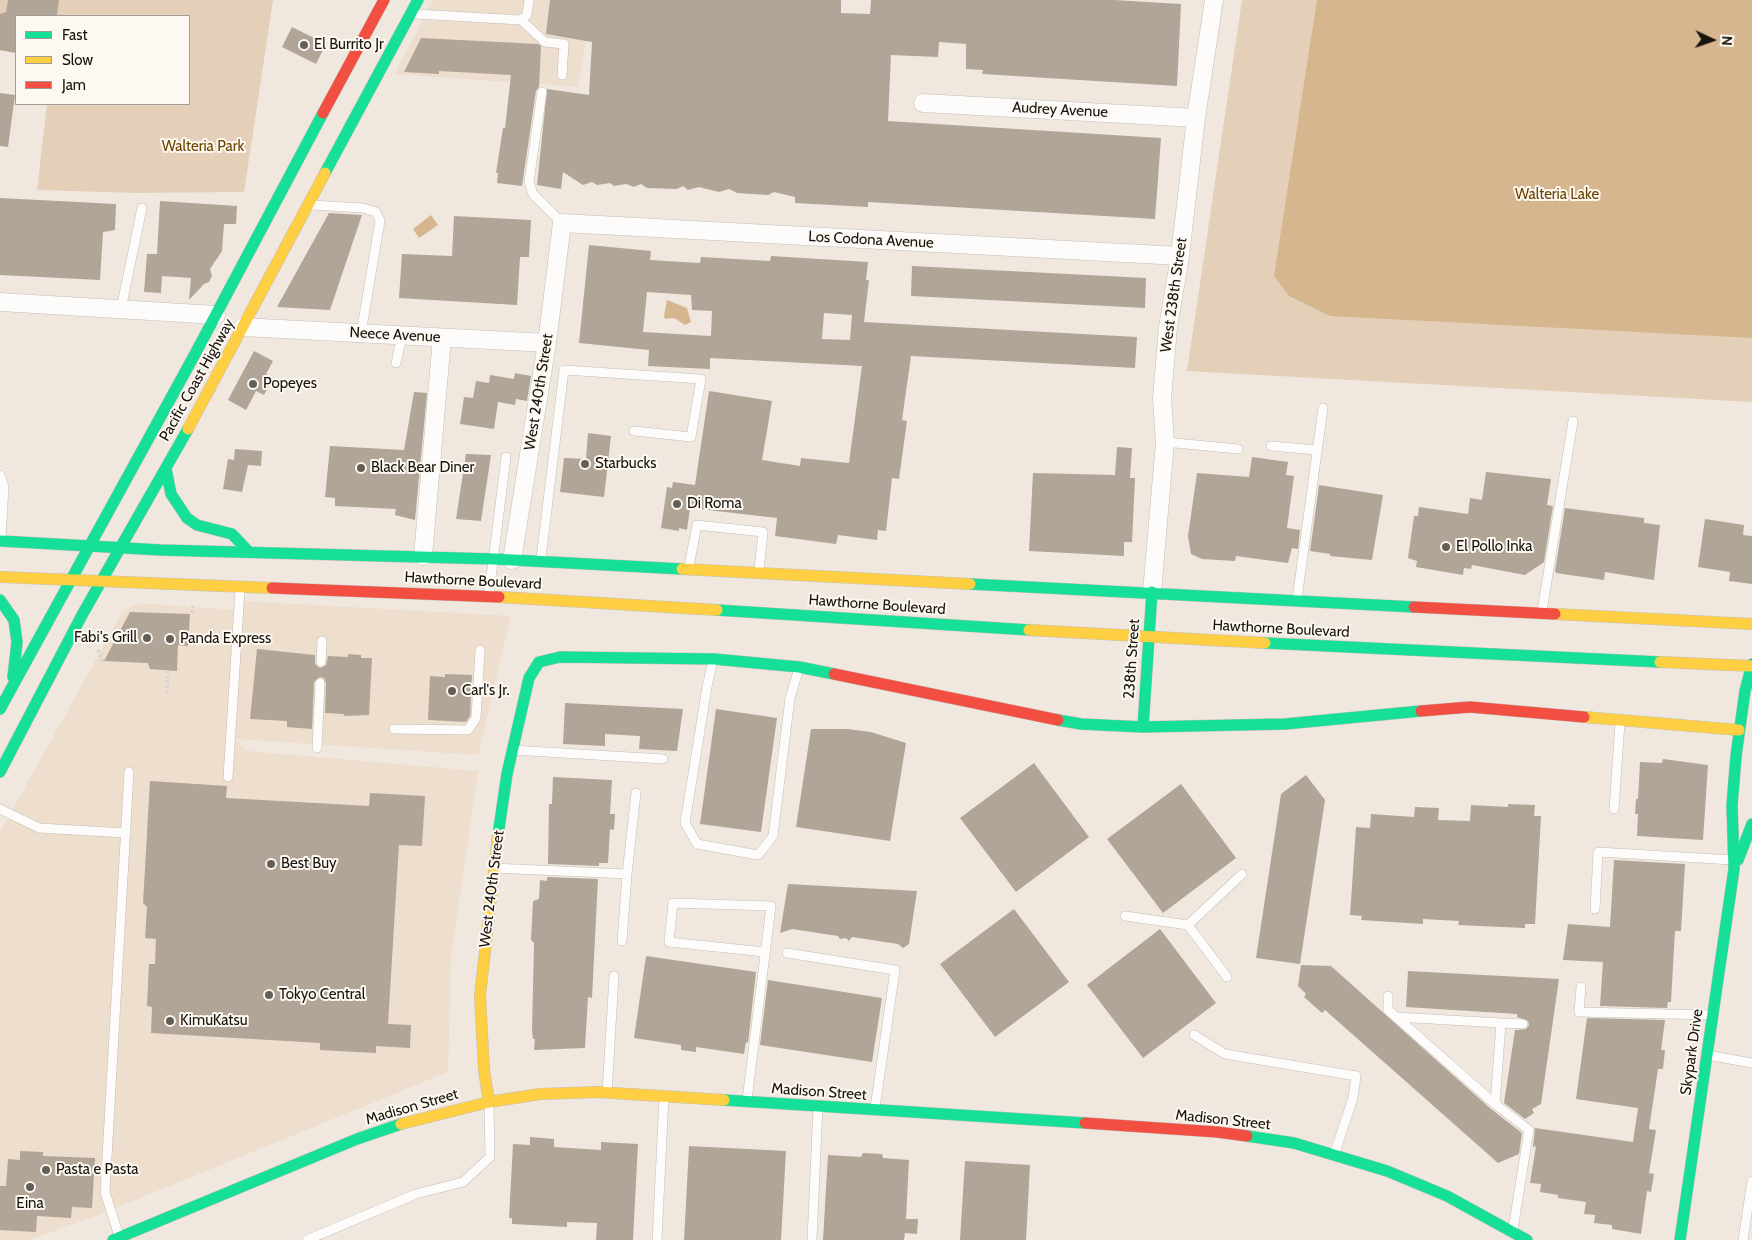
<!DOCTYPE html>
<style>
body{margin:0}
#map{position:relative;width:1752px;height:1240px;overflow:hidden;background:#f0e8df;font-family:Cabin,sans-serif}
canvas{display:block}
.legend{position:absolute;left:15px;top:15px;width:175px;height:90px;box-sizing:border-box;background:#fdf8f1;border:1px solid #a19c96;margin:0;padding:6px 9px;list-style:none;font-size:15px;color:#17130d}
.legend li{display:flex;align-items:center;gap:10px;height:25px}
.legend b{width:25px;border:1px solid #a19c96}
.north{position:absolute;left:1687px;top:15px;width:50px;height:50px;-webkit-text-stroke:4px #fdf8f1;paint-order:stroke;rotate:93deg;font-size:14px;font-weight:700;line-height:20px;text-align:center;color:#17130d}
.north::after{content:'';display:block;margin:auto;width:18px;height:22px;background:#17130d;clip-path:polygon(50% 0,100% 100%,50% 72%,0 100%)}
</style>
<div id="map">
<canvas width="1752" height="1240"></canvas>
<ul class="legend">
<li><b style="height:6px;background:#16e098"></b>Fast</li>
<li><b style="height:6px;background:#ffcf43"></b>Slow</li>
<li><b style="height:6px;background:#f24e42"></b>Jam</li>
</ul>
<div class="north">N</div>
</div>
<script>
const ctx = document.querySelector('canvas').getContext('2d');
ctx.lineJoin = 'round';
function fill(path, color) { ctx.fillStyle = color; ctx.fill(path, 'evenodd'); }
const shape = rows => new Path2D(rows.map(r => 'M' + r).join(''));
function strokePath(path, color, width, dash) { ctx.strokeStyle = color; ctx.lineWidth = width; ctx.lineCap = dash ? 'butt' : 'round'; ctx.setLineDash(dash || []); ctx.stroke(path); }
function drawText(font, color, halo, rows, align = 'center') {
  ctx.font = font + ' Cabin,sans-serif'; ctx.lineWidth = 4; ctx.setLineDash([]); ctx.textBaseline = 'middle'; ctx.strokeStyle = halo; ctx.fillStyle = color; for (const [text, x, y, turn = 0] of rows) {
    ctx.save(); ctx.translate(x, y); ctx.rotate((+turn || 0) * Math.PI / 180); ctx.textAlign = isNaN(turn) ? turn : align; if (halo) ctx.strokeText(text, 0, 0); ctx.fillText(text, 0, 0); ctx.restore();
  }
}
fill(shape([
 [434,0,592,0,578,87,394,74],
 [242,601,511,616,478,755,235,739,248,751,478,771,451,958,448,1072,101,1214,29,1240,0,1240,0,832,123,611,139,603,236,610]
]), '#eddece');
fill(shape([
 [0,0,273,0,244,192,136,193,37,190,47,104,189,104,189,16,16,16,16,53,0,50],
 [1242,0,1752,0,1752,402,1187,371]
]), '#e4d0b8');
fill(shape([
 [1317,0,1752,0,1752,338,1330,316,1289,296,1274,276],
 [431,215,438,225,419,238,413,229],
 [667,300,687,308,691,322,685,325,674,318,665,319,664,316]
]), '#d6b68e');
fill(shape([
 [8,0,59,0,57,15,16,16,16,53,0,50,0,14,6,12],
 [550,0,841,0,841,13,870,14,871,0,1114,0,1181,4,1177,86,982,74,983,70,966,69,966,44,939,42,938,57,891,55,888,121,1161,138,1155,219,868,202,868,207,795,203,795,197,774,192,768,195,737,193,729,189,719,192,699,187,688,190,683,186,677,189,647,188,641,184,634,187,626,184,614,186,610,183,597,185,592,182,583,185,563,172,561,189,537,185,547,89,589,95,592,42,546,34],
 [292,27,326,44,316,64,282,47],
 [421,38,538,44,541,46,539,87,536,91,522,186,497,183,498,173,496,173,503,128,505,128,511,75,439,71,439,74,404,72],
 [0,93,15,95,8,147,0,146],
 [0,198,116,204,115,230,103,232,100,280,0,275],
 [160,201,237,206,236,224,224,224,222,251,210,269,212,276,209,282,204,284,189,300,191,278,162,276,161,293,144,292,147,254,157,254],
 [329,213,362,215,330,310,277,307],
 [454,216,531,220,529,257,520,257,517,305,399,298,402,254,452,256],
 [589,245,651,251,650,260,700,263,701,257,770,261,771,256,868,262,866,280,869,280,864,322,1137,337,1135,368,911,356,902,420,907,421,899,479,892,478,886,531,878,530,877,540,838,535,836,544,775,536,777,518,690,508,687,530,679,528,679,531,661,528,667,487,672,488,673,482,695,485,709,391,772,401,762,460,800,466,801,458,849,463,862,366,710,358,710,369,648,366,649,350,579,343],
 [647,292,691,295,692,310,712,311,711,336,643,332],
 [824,313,852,315,850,340,822,339],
 [912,266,1146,278,1145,308,911,296],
 [254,351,273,361,266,374,273,378,264,395,256,391,246,410,228,400],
 [515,373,531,376,527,401,516,399,515,405,498,402,494,429,460,424,464,397,473,398,476,381,489,383,490,375,514,379],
 [414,392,427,393,415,520,395,515,396,509,335,506,335,498,325,497,330,446,404,450],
 [588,433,611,436,604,497,560,492,564,458,586,459],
 [1117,447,1132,448,1130,478,1135,478,1132,542,1124,542,1124,556,1029,551,1033,473,1115,475],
 [235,449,262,451,261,466,248,465,242,492,223,489,228,459,234,460],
 [466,454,491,455,481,521,456,519],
 [1252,457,1288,462,1286,475,1294,476,1287,528,1300,530,1298,549,1292,548,1288,563,1236,556,1235,561,1202,559,1191,554,1188,536,1197,473,1249,477],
 [1486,472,1551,479,1547,505,1553,506,1544,562,1525,575,1472,565,1471,569,1464,568,1463,575,1416,567,1417,561,1408,558,1414,516,1418,516,1419,507,1468,514,1470,498,1482,500],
 [1319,485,1383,495,1372,560,1330,556,1330,554,1310,551],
 [1565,508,1644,518,1644,523,1660,525,1654,580,1605,572,1604,580,1556,573,1555,571],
 [1705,519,1744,525,1743,535,1752,536,1752,584,1729,581,1730,572,1698,567],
 [130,612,190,614,188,646,178,645,177,671,150,669,148,663,104,661],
 [257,649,315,655,315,664,320,668,326,665,328,656,348,657,348,654,361,655,361,658,372,658,369,715,344,716,344,714,325,713,326,683,324,678,320,677,314,682,312,729,287,727,287,721,250,719],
 [445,674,472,675,470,716,466,722,428,720,430,676,445,677],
 [565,703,683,709,677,751,639,749,640,736,605,734,605,746,563,744],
 [716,709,777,718,761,832,700,824],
 [811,729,847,729,871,732,906,743,890,841,796,827],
 [1663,759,1708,765,1703,840,1637,836,1638,814,1635,814,1636,799,1638,799,1640,762,1662,763],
 [1034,763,1089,837,1016,892,960,818],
 [1306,775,1325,800,1300,964,1256,958,1281,794],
 [553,777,612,780,610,814,615,814,614,830,610,829,608,863,599,863,599,866,548,864,549,804,552,804],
 [150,781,227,786,226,798,369,806,370,793,425,796,422,846,399,845,388,1024,411,1025,410,1048,376,1046,376,1053,320,1050,320,1043,151,1033,152,1007,147,1006,148,984,149,964,155,964,156,939,145,938,147,907,143,903],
 [1181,784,1236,858,1163,913,1107,839],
 [1508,804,1535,805,1534,816,1541,816,1535,924,1525,924,1525,928,1458,925,1459,921,1423,919,1423,924,1361,920,1362,916,1350,915,1356,827,1370,828,1371,814,1414,817,1415,807,1439,808,1438,820,1470,821,1471,805,1508,807],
 [1614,860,1685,864,1681,931,1675,931,1671,1002,1668,1002,1667,1008,1600,1006,1603,962,1563,960,1568,924,1610,927],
 [547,877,598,879,592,998,588,997,585,1048,534,1050,535,1039,533,1039,532,1030,534,943,531,940,533,901,539,899,540,880,547,881],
 [788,884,917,891,909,944,903,948,898,944,852,937,849,941,846,938,840,939,838,936,792,929,780,933],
 [1014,909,1069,982,995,1037,940,964],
 [1160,929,1216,1003,1143,1058,1087,985],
 [646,956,756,972,748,1043,746,1042,744,1054,696,1047,696,1052,681,1050,681,1045,634,1038],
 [1301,965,1331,966,1491,1109,1522,1133,1519,1154,1498,1163,1325,1010,1322,1013,1304,997,1306,994,1298,986],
 [1408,971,1559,979,1541,1104,1532,1109,1534,1113,1525,1119,1504,1103,1515,1030,1526,1029,1529,1025,1528,1021,1517,1017,1517,1014,1406,1007],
 [768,980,882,998,872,1062,760,1045],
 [1587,1018,1665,1020,1661,1050,1665,1050,1663,1069,1658,1069,1649,1129,1656,1130,1649,1173,1654,1174,1651,1192,1647,1191,1641,1234,1612,1229,1612,1225,1594,1223,1595,1215,1584,1214,1586,1202,1558,1198,1558,1195,1540,1192,1541,1184,1530,1183,1536,1146,1533,1147,1535,1128,1633,1142,1638,1108,1576,1099],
 [530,1137,554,1139,554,1147,601,1150,601,1142,638,1144,633,1240,596,1240,597,1223,567,1222,567,1227,512,1224,512,1218,509,1218,513,1144,530,1145],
 [689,1146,786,1151,781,1240,684,1240],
 [20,1151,43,1152,43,1156,95,1158,92,1208,72,1207,71,1218,37,1216,36,1232,0,1230,0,1186,6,1186,8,1159,20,1160],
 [863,1153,882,1154,883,1158,909,1160,906,1219,918,1219,917,1234,905,1233,904,1240,823,1240,828,1155,861,1157],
 [965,1161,1030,1165,1026,1240,960,1240]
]), '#b0a597');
const lane = shape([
 [416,14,521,20,527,15,529,0],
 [521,20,545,42,564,44,562,75],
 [542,92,529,182,533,194,562,223],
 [311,205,363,208,376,212,380,221,361,333],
 [121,309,142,208],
 [396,363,402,336],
 [1165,442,1238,449],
 [1271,446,1317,450],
 [0,475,4,487,1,539],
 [541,558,564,370,701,379,691,437,634,431],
 [689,566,697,525,763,532,759,570],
 [489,593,506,457],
 [1297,599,1323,408],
 [1542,611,1573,421],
 [713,660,707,687,685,823,697,844,758,855,773,836,790,698,799,668],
 [321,662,322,641],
 [394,729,468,730,476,718,480,650],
 [317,748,320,683],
 [512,750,663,759],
 [228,777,240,590],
 [0,809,39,828,126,833],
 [1614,809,1620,722],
 [493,868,627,874,622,941],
 [627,874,636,793],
 [1595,909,1598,852,1733,860],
 [1125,916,1188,925,1242,874],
 [1188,925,1227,977],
 [787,953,895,970,875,1108],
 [1581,987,1579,1012,1712,1015],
 [1388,996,1388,1010,1396,1017],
 [1501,1023,1523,1024],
 [1194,1035,1225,1054,1356,1076,1353,1098,1334,1155],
 [1707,1055,1752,1063],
 [607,1093,614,976],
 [747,1100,771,906,673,903,669,942,765,952],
 [1495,1104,1501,1023,1396,1017,1495,1104,1529,1130,1513,1229],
 [119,1236,105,1192,129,772],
 [307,1240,416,1194,463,1182,490,1157,489,1104],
 [657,1240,664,1097],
 [812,1240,818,1107],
 [1743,1240,1752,1181]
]);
const street = shape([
 [923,103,1196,118],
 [0,302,216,315],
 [243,327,547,343],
 [423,556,442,338],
 [512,560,547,343,562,223,1180,256],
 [1152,592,1165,442,1162,399,1168,327,1180,256,1196,118,1214,0]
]);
const fast = shape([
 [325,173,418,0],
 [166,469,171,494,187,518,197,525,232,534,249,552],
 [0,541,161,550,494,559,682,569],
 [970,584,1414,607],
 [0,600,14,620,17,642,13,677],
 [717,610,1029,630],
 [1265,643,1660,662],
 [0,709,195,354,323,113],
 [1058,720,1081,724,1143,727,1285,724,1421,711],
 [1143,727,1152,592],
 [0,772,82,615,188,429],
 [498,835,507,774,529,678,539,662,560,657,714,659,799,667,834,674],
 [1738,860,1752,824],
 [724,1100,1085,1123],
 [1247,1136,1294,1143,1387,1171,1447,1196,1527,1240],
 [113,1240,357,1139,401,1124],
 [1680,1240,1734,869,1732,805,1736,756,1745,691,1752,664]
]);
const slow = shape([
 [188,429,325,173],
 [682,569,970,584],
 [0,577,272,588],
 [499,597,717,610],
 [1555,614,1752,624],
 [1029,630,1265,643],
 [1660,662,1752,666],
 [1584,717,1739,730],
 [489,1102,484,1070,480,996,498,835],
 [401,1124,489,1102,540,1094,597,1092,724,1100]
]);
const jam = shape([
 [323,113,384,0],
 [272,588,499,597],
 [1414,607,1555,614],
 [834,674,1058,720],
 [1421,711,1470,707,1584,717],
 [1085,1123,1217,1132,1247,1136]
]);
strokePath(lane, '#c3bdb6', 10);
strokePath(street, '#c3bdb6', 19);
strokePath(fast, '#c3bdb6', 12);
strokePath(slow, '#c3bdb6', 12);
strokePath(jam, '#c3bdb6', 12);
strokePath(shape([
 [192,613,193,605],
 [98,650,103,662],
 [167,693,168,671]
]), '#d5d3d0', 3, [2.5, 2.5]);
strokePath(lane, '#fdfcfa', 9);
strokePath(street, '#fdfcfa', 18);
strokePath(fast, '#16e098', 11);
strokePath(slow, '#ffcf43', 11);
strokePath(jam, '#f24e42', 11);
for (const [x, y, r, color] of [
 [304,45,5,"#635e56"],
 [253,384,5,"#635e56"],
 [585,464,5,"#635e56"],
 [361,468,5,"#635e56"],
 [677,504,5,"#635e56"],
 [1446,547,5,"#635e56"],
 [147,638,5,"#635e56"],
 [170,639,5,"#635e56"],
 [452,691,5,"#635e56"],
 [271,864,5,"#635e56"],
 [269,995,5,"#635e56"],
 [170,1021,5,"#635e56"],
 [46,1170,5,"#635e56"],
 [30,1187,5,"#635e56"]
]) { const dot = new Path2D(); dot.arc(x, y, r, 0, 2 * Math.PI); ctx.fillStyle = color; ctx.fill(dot); strokePath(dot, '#fdf8f1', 2); }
drawText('15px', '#17130d', '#fdf8f1', [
 ["El Burrito Jr",314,45],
 ["Popeyes",263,384],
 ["Starbucks",595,464],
 ["Black Bear Diner",371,468],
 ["Di Roma",687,504],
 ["El Pollo Inka",1456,547],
 ["Fabi's Grill",137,638,"right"],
 ["Panda Express",180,639],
 ["Carl's Jr.",462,691],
 ["Best Buy",281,864],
 ["Tokyo Central",279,995],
 ["KimuKatsu",180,1021],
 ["Pasta e Pasta",56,1170],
 ["Eina",30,1204,"center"]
], 'left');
drawText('15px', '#17130d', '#fdf8f1', [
 ["Audrey Avenue",1060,110,3],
 ["Los Codona Avenue",871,240,3],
 ["West 238th Street",1174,295,-82],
 ["Neece Avenue",395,335,3],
 ["Pacific Coast Highway",197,380,-61],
 ["West 240th Street",539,392,-81],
 ["Hawthorne Boulevard",473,581,3],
 ["Hawthorne Boulevard",877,605,4],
 ["Hawthorne Boulevard",1281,629,3],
 ["238th Street",1132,659,-86],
 ["West 240th Street",492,889,-83],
 ["Skypark Drive",1692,1052,-82],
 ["Madison Street",819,1092,4],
 ["Madison Street",412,1107,-16],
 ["Madison Street",1223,1120,6]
]);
drawText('15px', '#6e4400', '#fdf8f1', [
 ["Walteria Park",203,147],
 ["Walteria Lake",1557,195]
]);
</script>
